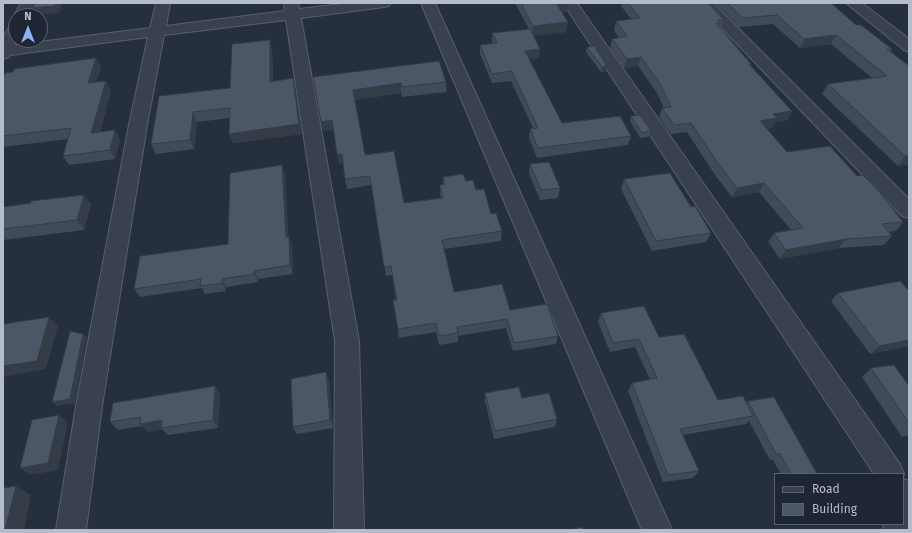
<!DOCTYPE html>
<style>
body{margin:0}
#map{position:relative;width:912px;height:533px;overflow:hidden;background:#252f3e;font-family:"Fira Sans",sans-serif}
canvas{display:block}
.frame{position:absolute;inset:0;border:4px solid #b5bcc9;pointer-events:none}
.legend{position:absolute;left:774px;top:473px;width:130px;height:52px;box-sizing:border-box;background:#1e2633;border:1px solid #5a626f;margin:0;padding:5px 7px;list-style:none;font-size:12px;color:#b5bcc9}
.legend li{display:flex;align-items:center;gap:8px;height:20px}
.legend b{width:20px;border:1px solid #5a626f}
.north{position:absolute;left:8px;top:8px;width:40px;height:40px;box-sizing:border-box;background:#1e2633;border:1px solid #5a626f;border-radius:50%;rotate:0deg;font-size:11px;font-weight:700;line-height:16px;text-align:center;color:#b5bcc9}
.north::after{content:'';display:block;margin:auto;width:14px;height:18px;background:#8db3f6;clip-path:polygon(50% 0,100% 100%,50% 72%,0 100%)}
</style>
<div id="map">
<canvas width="912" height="533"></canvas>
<div class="frame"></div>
<ul class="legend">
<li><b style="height:5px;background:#39414e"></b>Road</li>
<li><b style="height:11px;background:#4b5667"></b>Building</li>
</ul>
<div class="north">N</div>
</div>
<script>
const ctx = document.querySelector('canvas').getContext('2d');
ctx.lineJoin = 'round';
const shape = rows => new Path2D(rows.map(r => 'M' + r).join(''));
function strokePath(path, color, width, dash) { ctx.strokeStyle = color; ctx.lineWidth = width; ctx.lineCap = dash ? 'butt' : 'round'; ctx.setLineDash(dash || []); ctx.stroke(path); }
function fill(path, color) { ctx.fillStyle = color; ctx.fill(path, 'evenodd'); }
const minor = shape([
 [21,3,35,3,28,16,16,16,16,19,14,16,21,3],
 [156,3,170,3,166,26,285,11,284,3,298,3,299,9,350,3,391,3,389,6,384,7,301,18,359,341,364,530,334,530,335,341,286,20,164,35,147,125,102,406,86,530,56,530,76,406,129,125,148,37,10,55,9,57,3,59,3,38,11,24,16,23,17,40,15,45,150,28,156,3],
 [421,3,435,3,672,530,642,530,421,3],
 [563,3,577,3,900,464,904,474,903,477,903,474,874,474,563,3],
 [698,3,713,3,909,199,909,218,902,216,698,3],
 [846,3,862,3,909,39,909,52,904,50,846,3],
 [903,479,909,481,909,530,882,530,885,524,903,524,903,479]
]);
strokePath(minor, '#575f6c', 2);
fill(minor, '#39414e');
fill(shape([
 [515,3,568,3,567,12,561,12,566,32,533,36,539,58,529,59,562,123,631,136,628,145,537,158,529,138,530,129,533,128,511,81,492,83,480,54,480,45,492,44,492,33,529,29],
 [622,3,707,3,724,20,721,29,751,64,750,66,788,120,776,122,772,128,767,129,787,152,857,176,903,222,896,231,888,232,892,236,884,245,839,248,780,259,768,242,774,233,791,230,759,192,732,197,715,175,687,132,671,134,659,117,662,108,664,108,657,93,638,66,624,68,610,48,612,39,619,38,614,30,616,21,631,19,621,6],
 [715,3,831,3,856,25,892,49,890,52,909,66,909,164,898,166,822,94,828,84,872,78,831,44,800,48,773,24,739,27],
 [587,47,606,71,601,72,586,52],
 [272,49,273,81,293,78,295,88,302,134,233,143,229,134,230,118,197,122,194,149,156,154,151,144,159,96,230,88],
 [96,58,101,68,96,82,111,91,100,132,115,130,120,140,115,159,69,165,63,156,68,139,3,147,3,78],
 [313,77,446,82,446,92,402,97,401,93,354,100,365,155,404,203,441,198,440,195,440,185,443,185,443,177,466,181,476,190,502,231,501,241,444,249,454,292,510,310,558,336,556,344,513,351,506,328,458,336,458,342,439,345,436,332,399,338,393,300,396,300,392,275,386,276,371,185,347,189,345,179,343,163,339,164,334,130,323,131],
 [631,116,651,131,649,137,640,138,630,121],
 [530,164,560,188,558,198,540,200,529,174],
 [285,173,288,237,289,237,292,245,293,274,258,279,258,282,226,287,226,291,205,294,202,288,140,297,134,289,228,244],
 [624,179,691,207,711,233,706,242,652,251,621,189],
 [91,204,84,230,3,240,3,207],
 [909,291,909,346,870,354,831,301,838,293],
 [601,313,659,337,718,400,746,403,748,401,817,474,781,474,773,460,770,460,749,421,746,424,683,435,699,471,693,478,663,482,628,391,632,383,650,380,635,347,610,352,598,322],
 [871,368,909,386,909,435,902,437,862,377],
 [329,381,333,428,297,434,293,427],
 [485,393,522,398,557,419,555,427,494,439,485,401],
 [220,394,218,428,168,435,162,429,148,432,142,426,118,430,110,422]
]), '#404a59');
fill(shape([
 [56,3,62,3,59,13,36,15,32,8],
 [556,3,568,3,567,12,555,13],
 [568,22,566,32,532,36,533,26],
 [836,35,831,44,800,48,804,39],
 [270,40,272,49,273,91,270,82],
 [540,49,539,58,524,60,525,51],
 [641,57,638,66,624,68,627,59],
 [96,58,101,68,93,93,88,83],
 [607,66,606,71,601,72,602,67],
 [293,78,295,88,302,134,233,143,229,134],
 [106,81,111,91,97,142,91,133],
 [401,83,401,93,354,100,353,90],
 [792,111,788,120,776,122,772,128,756,130,760,121,773,114],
 [193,112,197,122,194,149,190,140],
 [332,120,334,130,323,131,321,122],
 [115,130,120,140,115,159,110,150],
 [337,154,342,154,344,163,339,164],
 [905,156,909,156,909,164,898,166],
 [282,165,285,173,289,246,286,237],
 [764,183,759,192,732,197,737,188],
 [84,195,91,204,84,230,77,220],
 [289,237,292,245,293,274,290,265],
 [846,239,839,248,780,259,786,250],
 [254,271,258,279,258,282,254,274],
 [222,279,226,287,226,291,222,283],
 [49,317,58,326,46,369,3,377,3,366],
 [83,334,87,338,75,403,57,406,52,402],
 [909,340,909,346,870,354,879,346],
 [326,372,329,381,333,428,330,420],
 [215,386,220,394,218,428,213,420],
 [59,415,68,423,58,470,30,475,20,468],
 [162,420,161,428,162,429,148,432,140,424],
 [16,486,31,495,24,530,5,530]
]), '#343c48');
const building = shape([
 [35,3,56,3,55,6,32,8,35,3],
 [521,3,561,3,556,3,568,22,533,26,521,3],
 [628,3,708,3,724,20,717,20,720,23,716,23,751,64,749,64,792,111,773,114,777,118,760,121,787,152,830,146,857,176,863,175,877,189,903,222,882,224,892,236,846,239,786,250,774,233,803,228,764,183,737,188,719,165,691,123,674,125,662,108,671,107,660,84,641,57,627,59,612,39,627,36,616,21,640,18,628,3],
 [727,3,831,3,856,25,861,25,892,49,887,49,909,66,909,156,905,156,828,84,887,76,836,35,804,39,777,15,743,18,727,3],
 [530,29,540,49,525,51,562,123,620,116,631,136,538,148,530,129,538,128,512,71,492,74,480,45,497,43,492,33,530,29],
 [270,40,270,82,293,78,299,124,229,134,230,108,193,112,190,140,151,144,159,96,230,88,232,44,270,40],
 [594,46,607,66,602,67,587,47,594,46],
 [96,58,88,83,106,81,91,133,115,130,110,150,63,156,71,128,3,136,3,78,5,73,13,72,14,69,96,58],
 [439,61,446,82,402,87,401,83,353,90,365,155,394,151,404,203,443,198,440,185,445,184,443,177,463,174,466,181,473,180,476,190,484,189,491,214,496,213,502,231,442,240,454,292,502,284,510,310,547,304,558,336,514,343,507,319,457,327,458,333,439,336,436,323,398,329,393,300,397,300,391,266,384,267,370,176,345,179,342,154,337,154,332,120,321,122,313,77,439,61],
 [640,115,651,131,642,133,631,116,640,115],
 [549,162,560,188,541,190,530,164,549,162],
 [282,165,286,237,289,237,290,265,254,271,254,274,222,279,222,283,200,286,201,279,134,289,140,256,228,244,230,173,282,165],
 [670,173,691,207,695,206,711,233,656,241,624,179,670,173],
 [84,195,77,220,3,229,3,207,31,203,31,201,84,195],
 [900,281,909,291,909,340,879,346,838,293,900,281],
 [644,306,659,337,684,334,718,400,743,396,753,416,680,429,699,471,668,475,632,383,657,378,639,339,613,343,601,313,644,306],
 [49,317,37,361,3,366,3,324,49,317],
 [70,331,83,334,70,399,52,402,70,331],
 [894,365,909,386,909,423,871,368,894,365],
 [326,372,330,420,293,427,291,379,326,372],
 [215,386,213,420,161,428,162,420,140,424,141,417,110,422,113,403,215,386],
 [519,387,522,398,549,393,557,419,495,431,485,393,519,387],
 [774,397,817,474,791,474,780,454,776,454,748,401,774,397],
 [59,415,48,463,20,468,32,420,59,415],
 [16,486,5,530,3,530,3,488,16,486],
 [582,527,583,530,569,530,582,527]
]);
fill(building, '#4b5667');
strokePath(building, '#343c48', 1);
</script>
